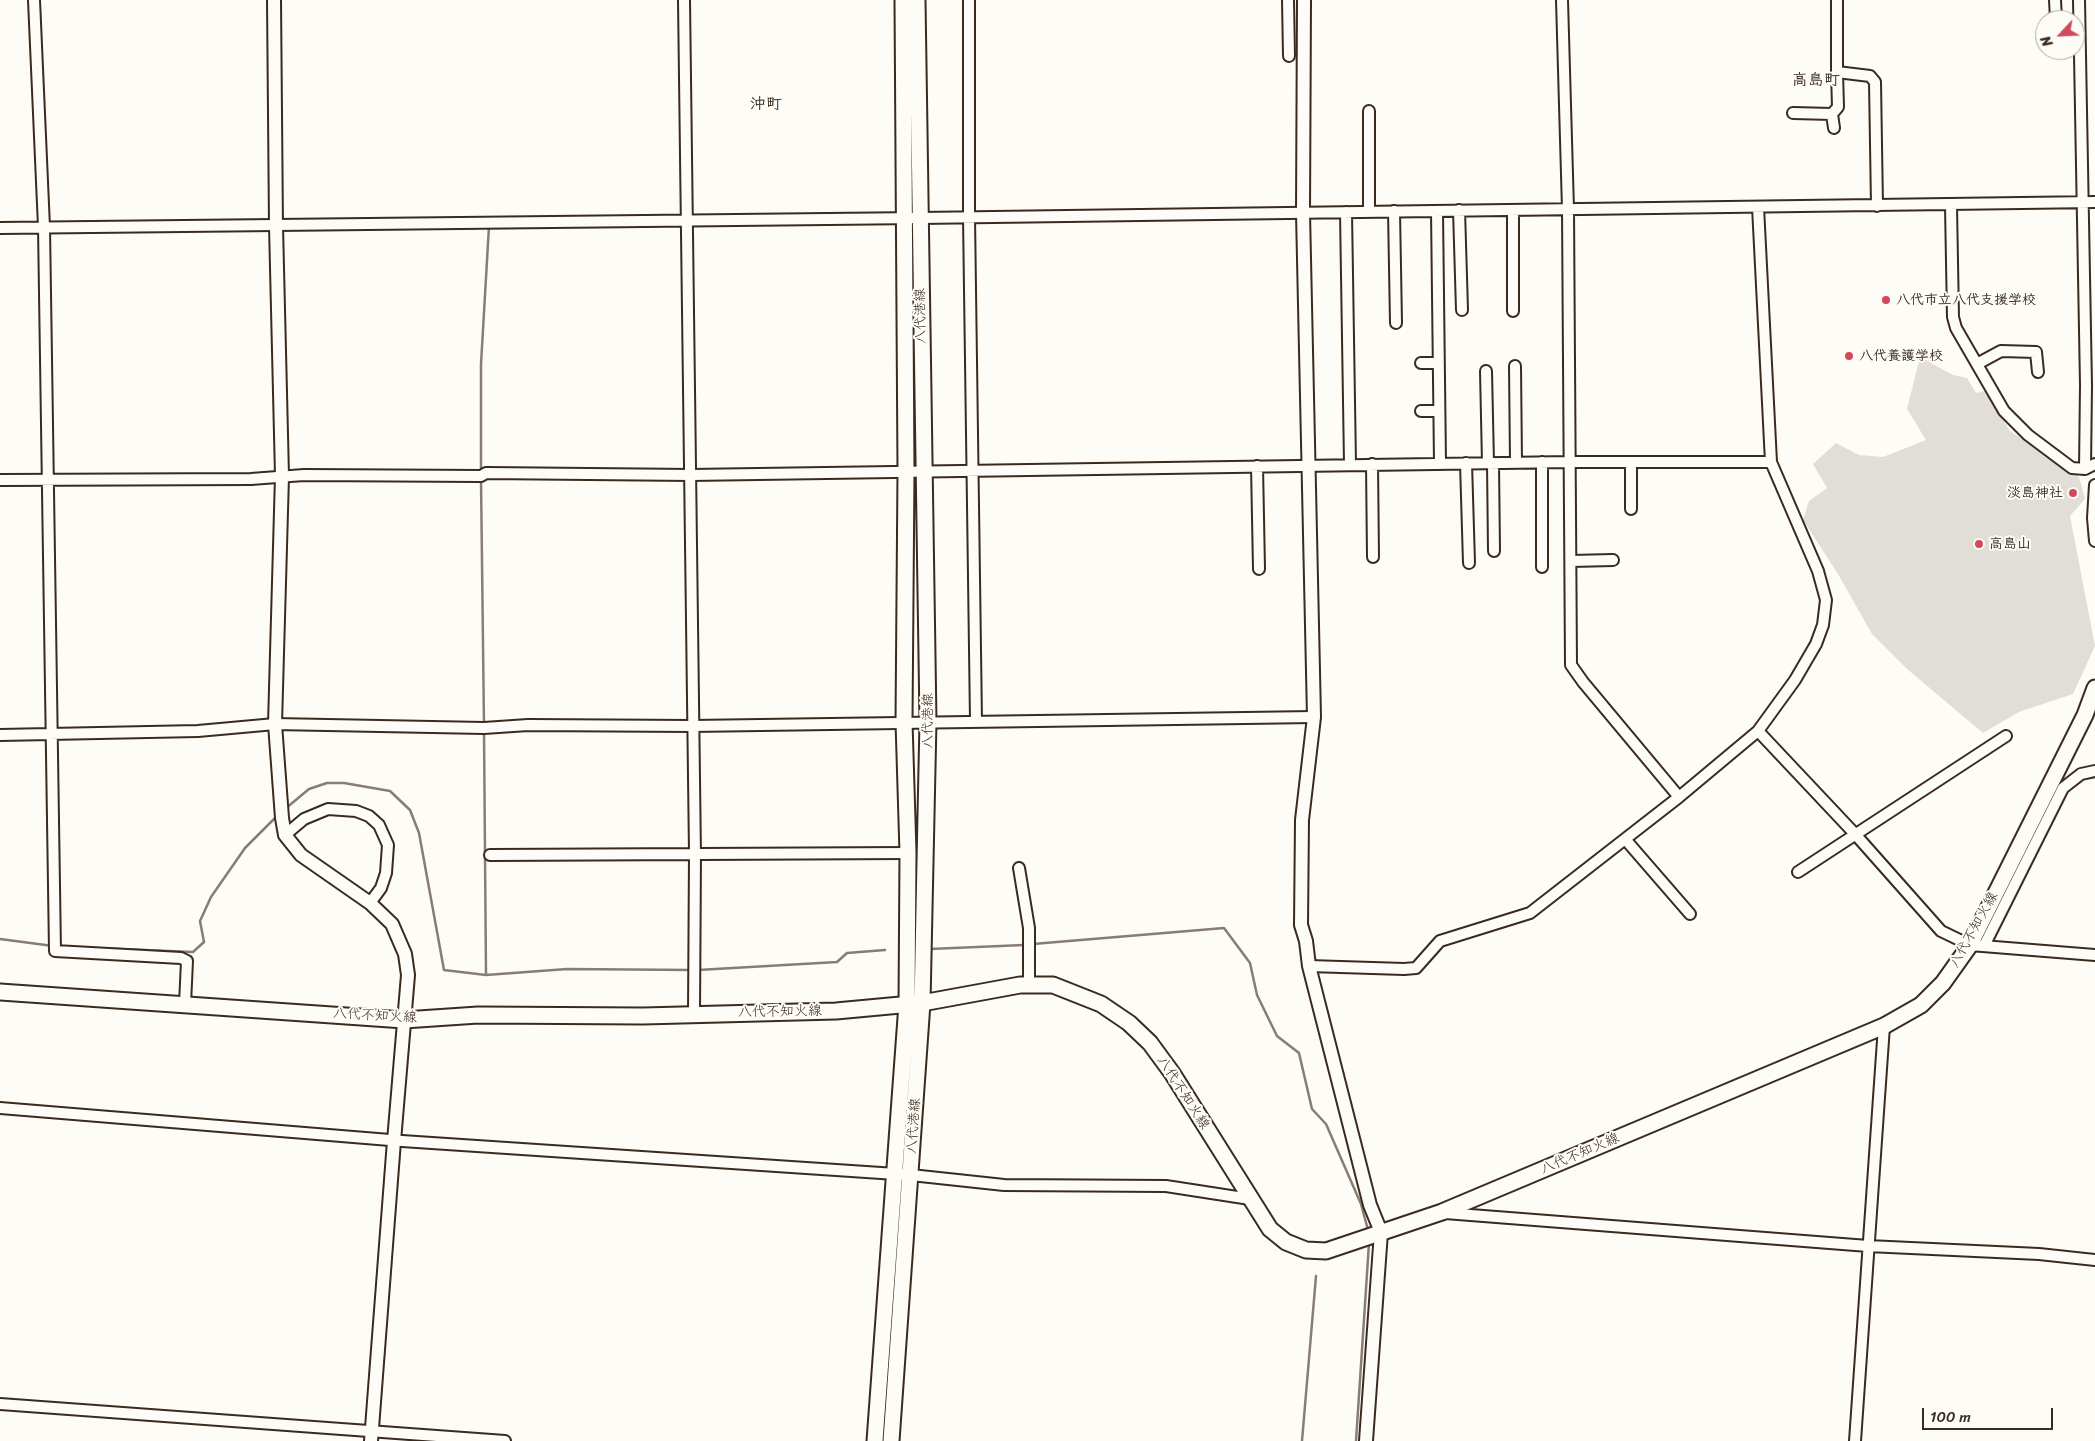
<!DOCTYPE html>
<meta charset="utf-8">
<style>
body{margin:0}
#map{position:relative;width:2095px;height:1441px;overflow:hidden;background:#fdfcf7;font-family:Sriracha,sans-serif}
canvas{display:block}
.north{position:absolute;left:2035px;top:10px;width:50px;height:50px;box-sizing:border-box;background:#fdfcf7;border:1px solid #afa8a0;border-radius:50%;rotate:245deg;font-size:14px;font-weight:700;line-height:20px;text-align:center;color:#3b2a1e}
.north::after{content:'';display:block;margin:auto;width:18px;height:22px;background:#d1495b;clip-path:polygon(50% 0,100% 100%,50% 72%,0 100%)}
.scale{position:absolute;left:1922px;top:1408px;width:131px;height:22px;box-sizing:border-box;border:2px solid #3b2a1e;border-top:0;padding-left:6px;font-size:15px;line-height:18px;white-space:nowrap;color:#3b2a1e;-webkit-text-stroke:4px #fdfcf7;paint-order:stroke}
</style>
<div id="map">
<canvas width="2095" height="1441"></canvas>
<div class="north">N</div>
<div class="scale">100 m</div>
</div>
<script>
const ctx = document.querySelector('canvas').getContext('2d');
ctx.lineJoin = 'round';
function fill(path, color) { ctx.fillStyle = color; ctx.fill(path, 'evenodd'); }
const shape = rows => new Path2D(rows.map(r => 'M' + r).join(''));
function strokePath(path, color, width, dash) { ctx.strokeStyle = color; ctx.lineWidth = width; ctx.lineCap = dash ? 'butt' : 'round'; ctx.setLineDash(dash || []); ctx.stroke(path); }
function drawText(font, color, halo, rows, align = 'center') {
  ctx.font = font + ' Sriracha,"Klee One",sans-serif'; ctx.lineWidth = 4; ctx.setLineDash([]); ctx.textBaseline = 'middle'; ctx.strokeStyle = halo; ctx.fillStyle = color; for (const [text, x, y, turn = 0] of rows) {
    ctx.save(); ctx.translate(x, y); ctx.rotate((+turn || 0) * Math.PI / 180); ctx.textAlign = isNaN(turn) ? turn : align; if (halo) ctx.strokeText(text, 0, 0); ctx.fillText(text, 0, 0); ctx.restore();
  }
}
fill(shape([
 [1920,357,1953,375,1967,378,1976,393,1985,391,2010,431,2079,477,2085,499,2070,516,2095,646,2073,694,2019,712,1983,733,1907,669,1872,634,1838,574,1803,520,1809,501,1827,488,1813,464,1836,443,1859,455,1883,457,1926,440,1907,409]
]), '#e1ded7');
strokePath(shape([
 [481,473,481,364,489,226],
 [481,479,484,726],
 [484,731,486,975],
 [285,809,309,789,327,783,344,783,390,791,410,810,419,833,444,970,486,975,567,969,692,970],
 [0,939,53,946],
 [1033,944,1224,928,1250,963,1257,995,1277,1036,1299,1053,1312,1109,1326,1124,1361,1204,1368,1230],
 [96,948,193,952,204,942,200,921,211,897,245,848,277,816],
 [930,949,1024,945],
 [698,970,837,962,847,953,885,950],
 [1302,1441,1316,1276],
 [1356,1441,1369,1243]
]), '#887d74', 2.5);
const minor = shape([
 [34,0,44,227,55,951,181,958,187,961,185,1004],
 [684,0,695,854,694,1014],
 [969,0,969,217,976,721],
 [1288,0,1289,56],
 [1562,0,1568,209,1571,665,1583,682,1679,797],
 [1837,0,1837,72,1870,76,1875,82,1877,206],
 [2055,0,2056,20],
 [2079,0,2086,385,2085,469],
 [1369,111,1369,212],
 [1793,113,1832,114],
 [1834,128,1832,114,1838,107,1837,72],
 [1951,206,1953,317,1956,328,2004,411,2028,435,2072,468,2085,469,2095,464],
 [1459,210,1462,310],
 [1513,210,1513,311],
 [1394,211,1396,323],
 [1437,211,1440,463],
 [1346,212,1350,464],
 [0,228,920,218,2095,202],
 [1421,363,1438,363],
 [1977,364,2001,351,2036,352,2038,372],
 [1515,366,1516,462],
 [1486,371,1488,463],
 [1421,411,1439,411],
 [1631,462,1631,509],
 [1466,463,1469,563],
 [1493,463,1494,551],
 [1372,464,1373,557],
 [1257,466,1259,569],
 [0,480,251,479,304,475,481,476,486,473,691,475,1570,462,1771,462],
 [2095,485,2093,518,2095,541],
 [1571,561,1613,560],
 [1542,567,1542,462],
 [1758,731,1855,834,1941,931,1970,945,2095,955],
 [0,735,198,731,275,724,484,728,528,725,692,726,1314,717],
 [285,835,304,819,328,809,356,811,369,816,379,825,388,845,386,873,381,888,370,903],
 [1625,839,1690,914],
 [490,855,908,853],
 [1019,868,1029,928,1029,985],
 [1798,872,2006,736],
 [1984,946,2063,788,2081,774,2095,771],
 [1309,966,1404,969,1416,968,1440,941,1530,913,1679,797,1758,731,1795,680,1816,644,1823,625,1826,600,1818,571,1771,462,1758,207],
 [0,1108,402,1141,911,1175,1004,1185,1166,1186,1250,1199],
 [1445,1213,1868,1246,2039,1254,2095,1260],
 [0,1404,505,1441],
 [1855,1441,1884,1026]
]);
const tertiary = shape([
 [274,0,276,226,282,476,275,724,282,818,285,835,301,855,370,903,392,924,405,954,408,975,394,1141,371,1441],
 [1304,0,1303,213,1314,717,1302,820,1301,925,1306,941,1309,966,1370,1205,1381,1232,1366,1441]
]);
const secondary = shape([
 [0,992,404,1020,478,1015,643,1016,836,1011,922,1003,1020,985,1053,985,1101,1004,1129,1023,1150,1043,1172,1073,1270,1229,1286,1242,1306,1250,1326,1251,1442,1212,1884,1026,1921,1005,1943,983,1970,945,2085,715,2095,688],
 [875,1441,907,1004,908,853,904,722,906,471,903,0],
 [891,1441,922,1003,928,721,917,0]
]);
strokePath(minor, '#3b2a1e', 14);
strokePath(tertiary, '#3b2a1e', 16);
strokePath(secondary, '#3b2a1e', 19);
strokePath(minor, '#fdfcf7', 10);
strokePath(tertiary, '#fdfcf7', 12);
strokePath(secondary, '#fdfcf7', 15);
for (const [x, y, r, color] of [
 [1886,300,5,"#d1495b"],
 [1849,356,5,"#d1495b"],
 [2073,493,5,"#d1495b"],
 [1979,544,5,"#d1495b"]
]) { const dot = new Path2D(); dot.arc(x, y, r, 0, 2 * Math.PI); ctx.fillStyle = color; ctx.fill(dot); strokePath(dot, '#fdfcf7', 2); }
drawText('bold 14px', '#3b2a1e', '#fdfcf7', [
 ["八代市立八代支援学校",1896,300],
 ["八代養護学校",1859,356],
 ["淡島神社",2063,493,"right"],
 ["高島山",1989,544]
], 'left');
drawText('14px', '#3b2a1e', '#fdfcf7', [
 ["八代港線",921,316,-91],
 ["八代港線",928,721,-90],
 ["八代不知火線",1974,930,-61],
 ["八代不知火線",780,1012,-1],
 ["八代不知火線",375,1016,3],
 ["八代不知火線",1183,1093,57],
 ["八代港線",914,1126,-86],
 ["八代不知火線",1580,1154,-23]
]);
drawText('bold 16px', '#3b2a1e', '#fdfcf7', [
 ["高島町",1816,81],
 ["沖町",766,105]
]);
</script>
